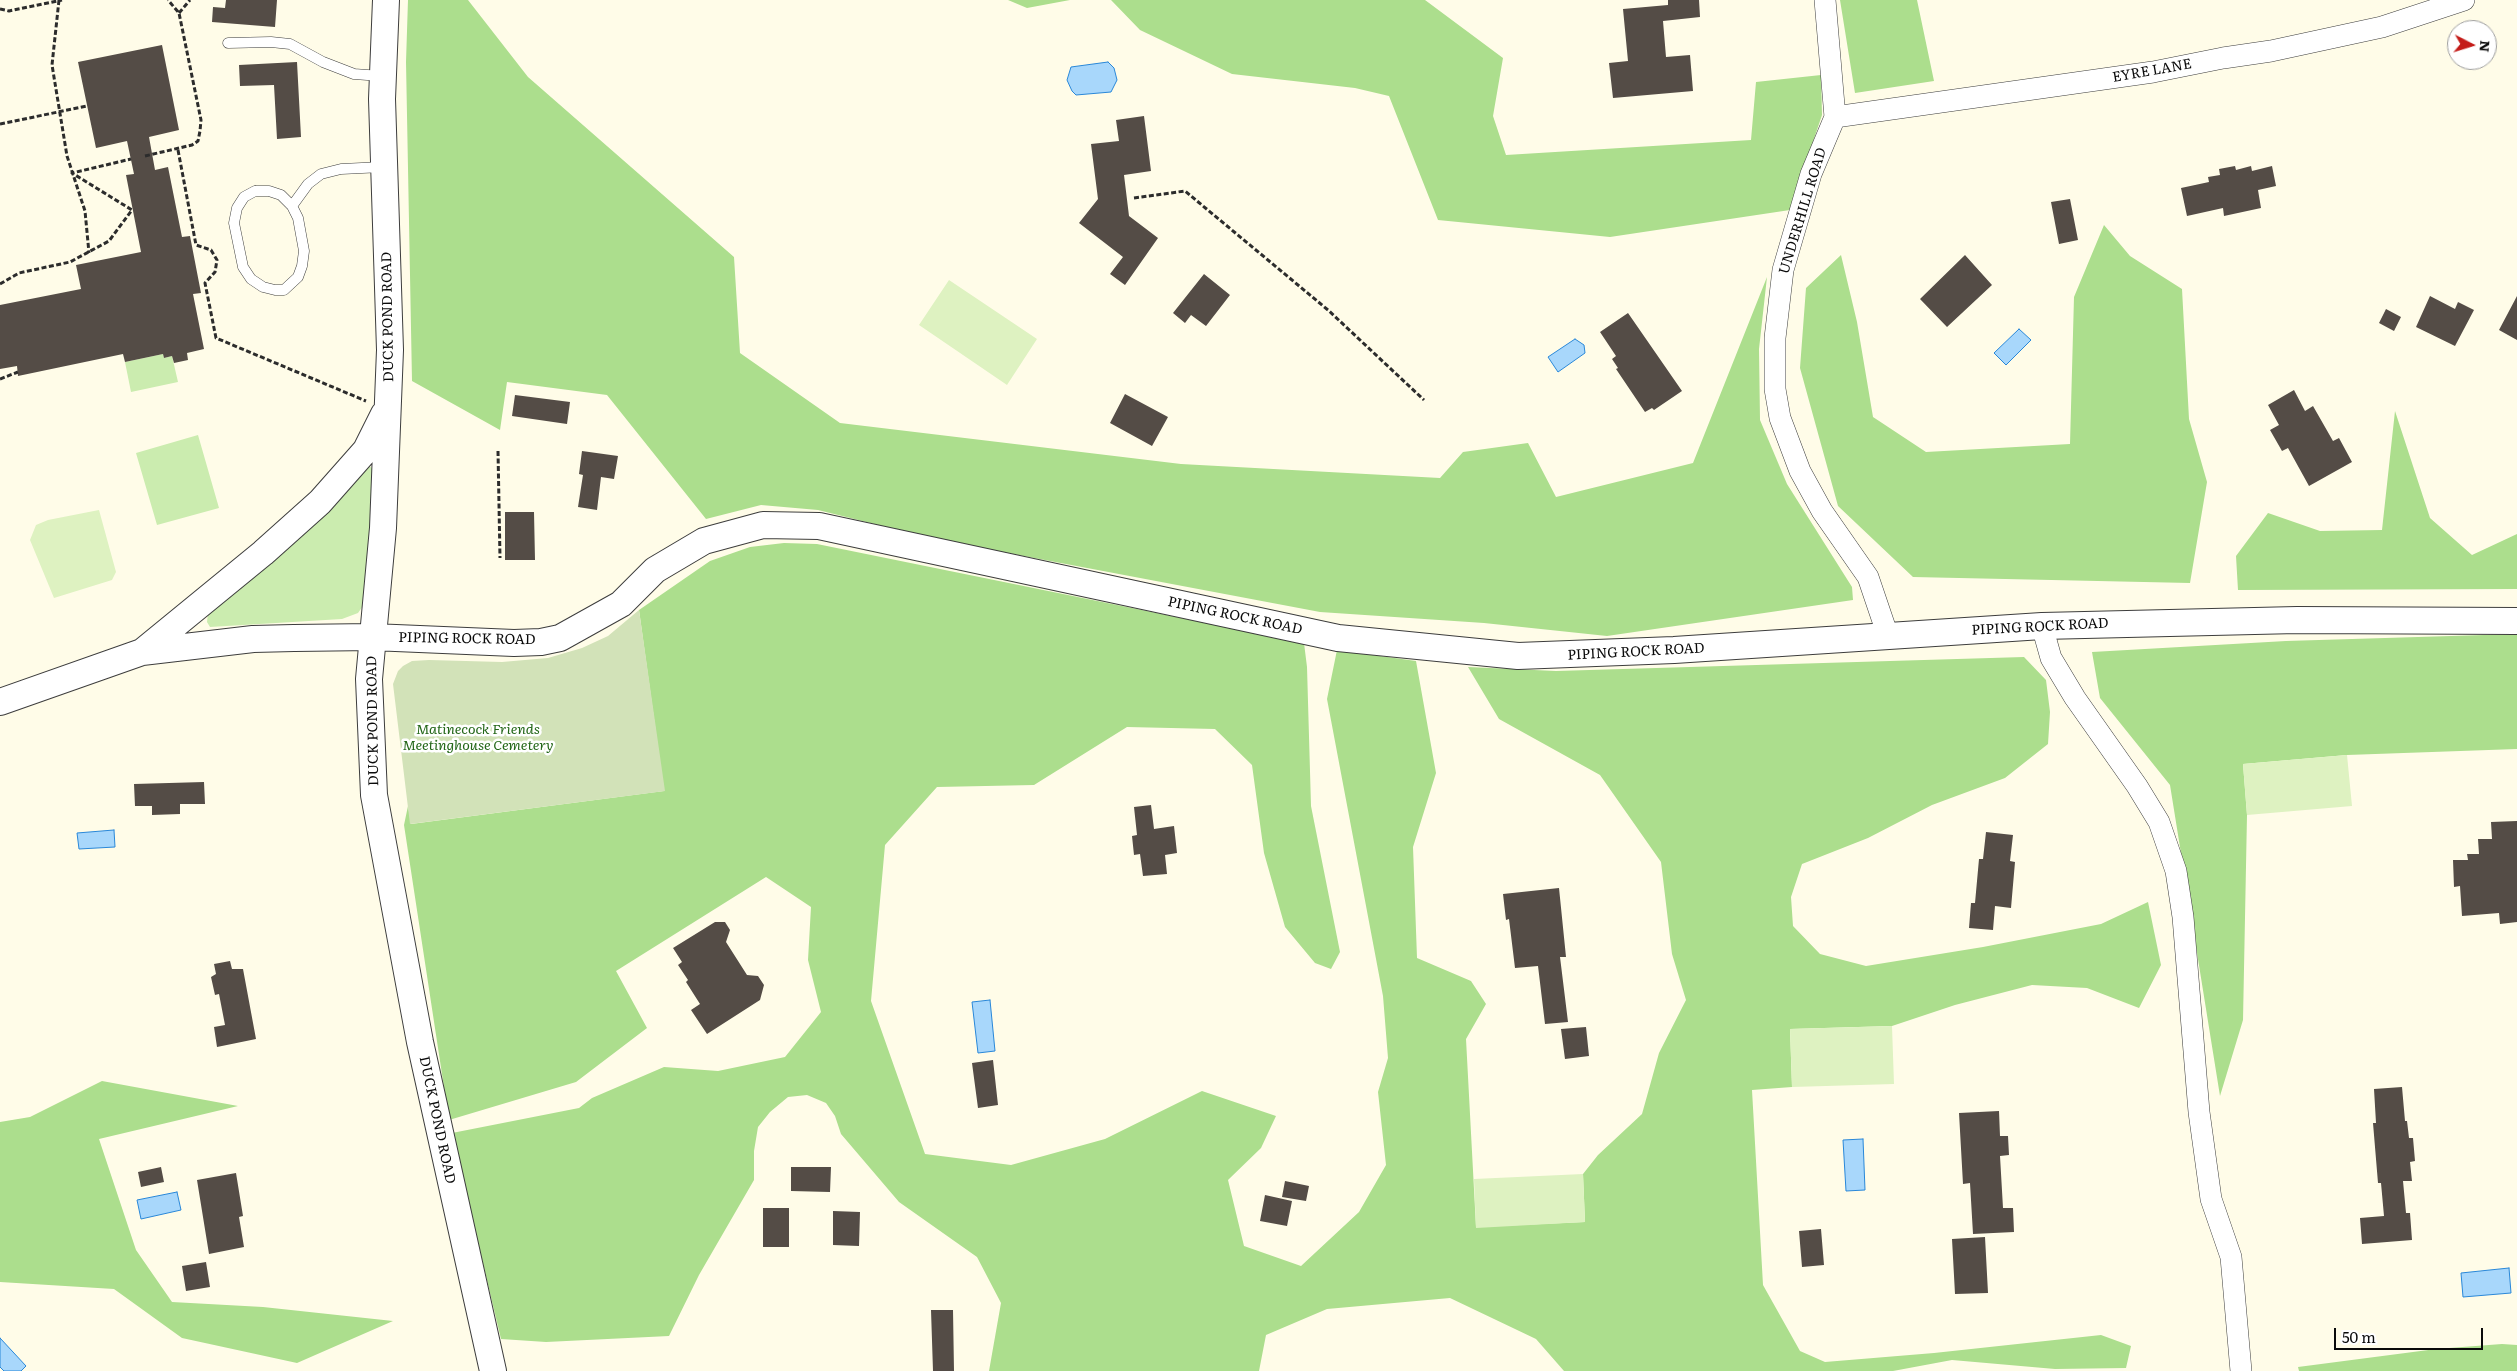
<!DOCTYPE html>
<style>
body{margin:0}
#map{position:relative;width:2517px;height:1371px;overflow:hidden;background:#fffce8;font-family:Literata,serif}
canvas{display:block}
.north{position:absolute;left:2447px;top:20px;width:50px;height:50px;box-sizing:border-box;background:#fff;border:1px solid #9d9d9d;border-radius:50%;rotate:95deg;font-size:14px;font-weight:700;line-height:20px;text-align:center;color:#0a0a0a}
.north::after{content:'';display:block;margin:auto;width:18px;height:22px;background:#c41b18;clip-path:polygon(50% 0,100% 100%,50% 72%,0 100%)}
.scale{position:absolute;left:2334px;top:1328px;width:149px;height:22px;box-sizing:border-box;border:2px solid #0a0a0a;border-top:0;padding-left:6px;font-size:15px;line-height:18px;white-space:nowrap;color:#0a0a0a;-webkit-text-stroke:4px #fff;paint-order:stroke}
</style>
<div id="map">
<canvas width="2517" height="1371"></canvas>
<div class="north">N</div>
<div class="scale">50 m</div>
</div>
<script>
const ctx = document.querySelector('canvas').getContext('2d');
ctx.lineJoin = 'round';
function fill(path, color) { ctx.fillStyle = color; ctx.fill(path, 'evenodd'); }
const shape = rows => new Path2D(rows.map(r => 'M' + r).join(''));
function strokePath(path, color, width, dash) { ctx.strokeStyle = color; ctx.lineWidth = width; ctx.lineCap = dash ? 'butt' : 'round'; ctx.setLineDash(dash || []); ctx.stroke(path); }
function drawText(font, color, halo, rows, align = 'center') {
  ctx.font = font + ' Literata,serif'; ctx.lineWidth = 5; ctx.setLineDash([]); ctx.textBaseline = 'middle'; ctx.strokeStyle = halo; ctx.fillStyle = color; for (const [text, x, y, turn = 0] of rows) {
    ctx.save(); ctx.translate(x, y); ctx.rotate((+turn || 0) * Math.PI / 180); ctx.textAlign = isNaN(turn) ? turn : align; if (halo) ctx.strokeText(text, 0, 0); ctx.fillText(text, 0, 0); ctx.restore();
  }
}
fill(shape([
 [163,354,164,358,172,356,178,382,131,392,125,362],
 [198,435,219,508,157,525,136,453],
 [367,467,371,467,377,476,365,603,358,613,342,619,210,627,207,622,208,613]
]), '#cbecaf');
fill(shape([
 [408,0,468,0,528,77,734,257,740,353,840,423,1181,464,1440,478,1463,452,1528,443,1556,497,1693,463,1767,277,1759,349,1760,420,1787,484,1852,587,1853,600,1607,636,1484,623,1320,612,939,540,818,510,761,505,706,519,607,395,507,382,500,430,412,381,406,62],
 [1008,0,1070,0,1027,8],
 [1111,0,1425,0,1503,58,1493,116,1506,155,1751,140,1756,82,1821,75,1822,115,1790,210,1610,237,1438,220,1389,96,1355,88,1232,74,1140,30],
 [1840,0,1917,0,1934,81,1855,93],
 [2104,225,2130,256,2182,289,2189,419,2207,482,2190,583,1913,577,1838,506,1800,368,1806,288,1841,255,1857,322,1873,417,1926,452,2070,444,2074,297],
 [2395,411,2430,518,2472,555,2517,534,2517,589,2238,590,2236,556,2268,513,2320,531,2382,530],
 [784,543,817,544,1304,643,1307,667,1311,806,1340,952,1331,969,1315,963,1285,927,1264,853,1252,765,1215,729,1127,727,1034,785,937,787,885,845,871,1001,925,1154,1011,1165,1105,1139,1202,1091,1276,1116,1261,1148,1228,1180,1244,1246,1301,1266,1359,1212,1386,1165,1378,1092,1388,1058,1383,996,1327,699,1337,650,1416,661,1436,773,1413,847,1417,958,1471,981,1486,1004,1466,1039,1476,1227,1585,1222,1583,1174,1598,1155,1642,1114,1659,1053,1686,1000,1672,954,1661,862,1600,775,1499,719,1468,667,1556,671,2024,657,2046,680,2050,712,2048,744,2005,778,1932,805,1868,838,1802,864,1791,897,1793,926,1820,954,1866,966,1983,947,2101,924,2148,902,2161,965,2139,1008,2087,988,2032,985,1955,1005,1892,1026,1790,1029,1792,1087,1752,1090,1763,1285,1800,1351,1825,1362,1934,1353,2101,1335,2131,1346,2126,1368,2055,1369,1952,1360,1893,1371,1564,1371,1536,1339,1450,1298,1327,1309,1266,1335,1259,1371,989,1371,1001,1303,977,1257,899,1202,841,1134,835,1116,826,1103,807,1095,788,1097,770,1112,758,1127,754,1151,754,1180,699,1275,669,1336,546,1342,501,1339,452,1133,579,1108,592,1098,664,1067,718,1071,785,1057,821,1012,808,960,811,907,766,877,616,971,647,1028,576,1082,449,1120,404,825,408,806,411,824,664,791,639,610,710,561,750,547],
 [2517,634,2517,749,2347,755,2243,764,2247,815,2243,1020,2220,1096,2170,785,2100,698,2092,652,2286,641],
 [102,1081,238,1106,99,1139,136,1250,172,1302,263,1307,393,1321,297,1363,182,1338,114,1289,0,1282,0,1122,30,1117],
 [2502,1344,2517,1345,2517,1371,2299,1371,2298,1367,2436,1349]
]), '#acde8d');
fill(shape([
 [639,610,665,791,410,824,393,684,398,671,403,666,412,661,429,660,502,662,548,658,582,648,608,636]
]), '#d2e2b8');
fill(shape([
 [949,280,1037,339,1007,385,919,325],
 [99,510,116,572,112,580,54,598,30,540,36,525,48,520],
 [2347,755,2352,806,2247,815,2243,764],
 [1892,1026,1894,1084,1792,1087,1790,1029],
 [1583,1174,1585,1222,1476,1228,1474,1179]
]), '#def2c1');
const water = shape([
 [1108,62,1114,68,1117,80,1111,92,1076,95,1072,91,1067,80,1071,67,1108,62],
 [2019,329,2031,340,2006,365,1994,353,2019,329],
 [1575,339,1584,345,1585,353,1558,372,1548,357,1575,339],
 [114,830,115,847,79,849,77,833,114,830],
 [990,1000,995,1051,978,1053,972,1002,990,1000],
 [1863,1139,1865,1190,1846,1191,1843,1140,1863,1139],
 [177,1192,181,1210,141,1219,137,1200,177,1192],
 [2509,1268,2511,1293,2463,1297,2461,1273,2509,1268],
 [0,1338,26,1366,21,1371,4,1371,0,1367,0,1338]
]);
fill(water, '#a8d7fb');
strokePath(water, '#2987d8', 1);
fill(shape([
 [226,0,277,0,275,27,212,22,213,7,225,8],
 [1668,0,1699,0,1700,17,1663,21,1666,57,1690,55,1693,91,1613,98,1609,63,1628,61,1623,9,1668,5],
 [162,45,179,130,149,137,155,170,168,167,182,237,190,236,201,293,193,294,204,349,187,353,188,360,174,363,172,356,164,358,163,354,125,362,123,354,18,376,17,366,0,369,0,305,81,289,76,265,141,252,126,175,134,174,127,141,96,148,78,62],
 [297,62,301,137,277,139,274,85,240,86,239,65],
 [1144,116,1151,171,1124,175,1129,216,1158,238,1125,285,1110,274,1123,257,1079,223,1098,199,1091,144,1119,141,1116,120],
 [2235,166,2236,170,2251,166,2252,171,2272,166,2276,186,2258,190,2261,208,2224,216,2223,208,2187,216,2181,188,2209,182,2208,177,2220,175,2219,169],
 [2070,199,2078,240,2059,244,2051,202],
 [1965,255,1992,285,1947,327,1920,299],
 [1204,274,1230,295,1206,326,1191,315,1185,323,1173,313],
 [2430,296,2455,309,2458,302,2474,310,2455,346,2416,327],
 [2517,296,2517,340,2499,330],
 [2386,309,2401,317,2394,331,2379,323],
 [1628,313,1682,391,1654,410,1652,408,1645,412,1616,369,1618,368,1612,359,1616,356,1600,332],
 [2294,390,2305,411,2313,406,2333,441,2339,438,2352,462,2309,486,2288,448,2282,451,2270,430,2279,425,2268,405],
 [1125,394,1168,417,1152,446,1110,423],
 [515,395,570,402,567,424,512,416],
 [582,451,618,456,614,479,601,477,597,510,578,507,583,475,579,474],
 [505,512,534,512,535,560,505,560],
 [204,782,205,804,180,804,180,814,152,815,152,806,135,806,134,784],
 [1151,805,1154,829,1174,826,1177,853,1165,855,1167,874,1143,876,1140,854,1134,855,1132,836,1137,835,1134,807],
 [2517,821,2517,922,2500,924,2499,913,2462,916,2460,886,2454,887,2453,860,2468,860,2467,854,2479,854,2478,839,2492,839,2491,822],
 [1986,832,2013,835,2010,861,2015,862,2011,908,1995,906,1993,930,1969,928,1971,903,1975,903,1979,859,1983,859],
 [1559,888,1566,957,1560,957,1568,1022,1545,1024,1538,966,1515,968,1509,919,1506,920,1503,894],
 [715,922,725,922,730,930,726,942,747,975,758,976,764,985,760,1000,707,1034,691,1010,700,1004,686,982,688,980,678,965,682,962,673,948],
 [230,961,232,969,243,969,256,1039,217,1047,214,1027,225,1025,219,994,215,995,211,977,216,974,214,964],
 [1586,1027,1589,1056,1565,1059,1561,1029],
 [993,1060,998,1105,978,1108,972,1063],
 [2402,1087,2405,1121,2407,1121,2409,1138,2413,1138,2415,1161,2410,1162,2412,1181,2403,1181,2406,1213,2410,1213,2412,1240,2362,1244,2360,1218,2384,1216,2381,1183,2378,1183,2373,1123,2376,1123,2374,1089],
 [1999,1111,2000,1136,2008,1136,2009,1155,2000,1156,2003,1208,2013,1208,2014,1232,1973,1234,1970,1183,1963,1184,1959,1113],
 [161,1167,164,1182,141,1187,138,1172],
 [791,1167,831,1167,830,1192,791,1191],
 [236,1173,243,1216,239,1217,244,1247,209,1254,197,1180],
 [1285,1181,1309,1186,1306,1201,1282,1197],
 [1265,1195,1292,1201,1287,1226,1260,1221],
 [763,1208,789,1208,789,1247,763,1247],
 [833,1211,860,1212,859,1246,833,1245],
 [1821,1229,1824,1265,1802,1267,1799,1231],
 [1985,1237,1988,1293,1955,1294,1952,1239],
 [206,1262,210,1287,186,1291,182,1266],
 [931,1310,953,1310,954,1371,933,1371]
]), '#544c46');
const service = shape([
 [228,43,271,42,290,44,323,62,354,74,381,76],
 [255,191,269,191,281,195,292,206,298,218,304,251,302,266,298,277,284,290,275,290,263,287,251,279,243,267,234,223,237,208,244,197,255,191],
 [292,206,308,184,321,174,341,169,383,167]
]);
const minor = shape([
 [1825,0,1835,117,1811,174,1783,270,1775,338,1775,389,1780,418,1800,471,1822,511,1868,577,1888,636],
 [1835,117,2153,72,2223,58,2271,51,2382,27,2464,0],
 [2042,626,2051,658,2075,698,2137,786,2159,822,2176,871,2183,917,2199,1112,2211,1199,2231,1257,2241,1371]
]);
const tertiary = shape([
 [386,0,382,99,390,350,383,528,369,679,374,795,420,1042,493,1371],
 [142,652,263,553,320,502,366,450,384,414],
 [0,702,142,652,253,639,294,638,372,637,514,643,541,642,560,638,621,604,655,570,704,541,763,525,819,526,1338,638,1518,656,1674,650,2042,626,2297,620,2517,621]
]);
strokePath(service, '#3d3d3d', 11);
strokePath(minor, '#3d3d3d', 22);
strokePath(tertiary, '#3d3d3d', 28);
strokePath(shape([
 [59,0,52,65,67,156,85,211,89,253],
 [0,9,9,11,62,0],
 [179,13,190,0],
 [0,124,87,106],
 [178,150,196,245,211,250,217,260,215,272,205,283,216,338,366,401],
 [145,156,192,145,198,141,200,131,201,120,179,13,168,0],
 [1134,198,1185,191,1328,310,1424,400],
 [0,284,19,273,70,262,109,241,132,210,72,173,131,159],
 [0,379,18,372],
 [498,451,500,558]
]), '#2c2c2c', 3, [5, 2.5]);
strokePath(service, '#fff', 10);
strokePath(minor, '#fff', 21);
strokePath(tertiary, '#fff', 26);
drawText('14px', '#0a0a0a', '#fff', [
 ["EYRE LANE",2152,71,-10],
 ["UNDERHILL ROAD",1803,211,-73],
 ["DUCK POND ROAD",388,317,-91],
 ["PIPING ROCK ROAD",1235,616,12],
 ["PIPING ROCK ROAD",2040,627,-3],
 ["PIPING ROCK ROAD",467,639,1],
 ["PIPING ROCK ROAD",1636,652,-3],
 ["DUCK POND ROAD",373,721,-91],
 ["DUCK POND ROAD",437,1120,78]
]);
drawText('italic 14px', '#226617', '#fff', [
 ["Matinecock Friends",478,730],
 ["Meetinghouse Cemetery",478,746]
]);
</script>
